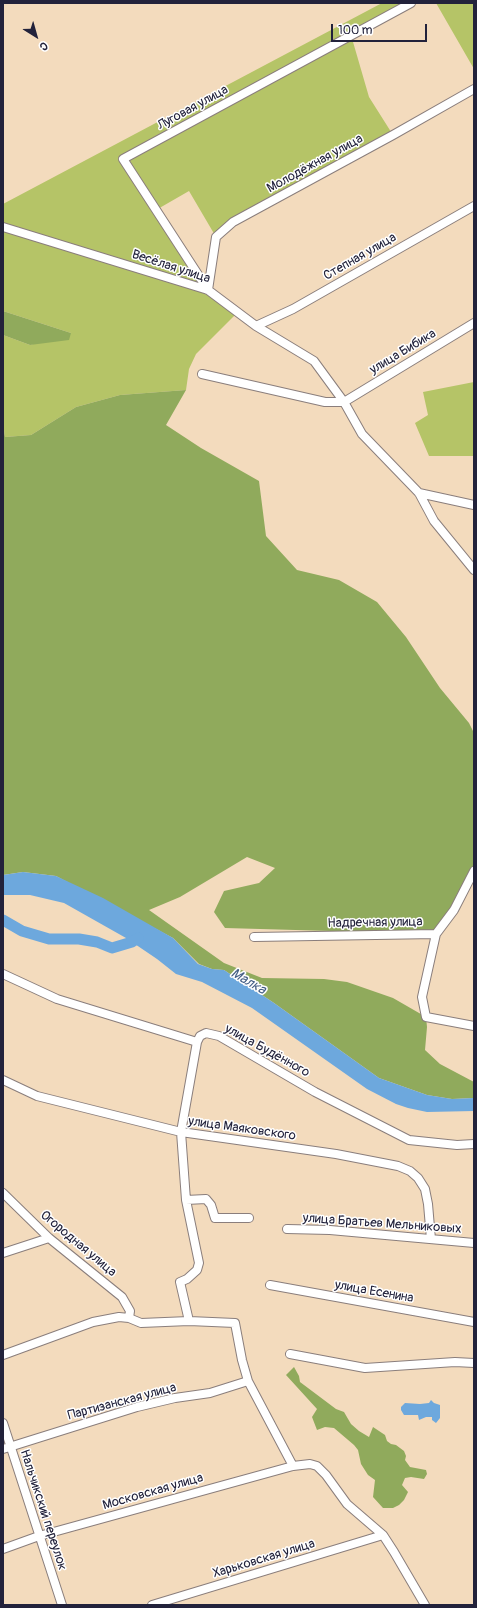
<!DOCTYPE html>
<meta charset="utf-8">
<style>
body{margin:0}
#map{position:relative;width:477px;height:1608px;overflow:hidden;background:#f3dbbd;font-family:Pangolin,sans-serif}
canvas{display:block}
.frame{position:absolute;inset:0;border:4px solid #22223b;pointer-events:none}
.north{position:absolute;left:16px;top:16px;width:40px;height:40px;-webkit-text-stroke:3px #fff;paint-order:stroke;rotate:143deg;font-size:11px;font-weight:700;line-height:16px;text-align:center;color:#22223b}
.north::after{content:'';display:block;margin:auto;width:14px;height:18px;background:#22223b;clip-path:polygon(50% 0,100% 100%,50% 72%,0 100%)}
.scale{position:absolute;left:331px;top:24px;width:96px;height:18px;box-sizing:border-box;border:2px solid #22223b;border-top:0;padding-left:5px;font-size:12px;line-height:14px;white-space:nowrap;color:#22223b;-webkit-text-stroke:3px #fff;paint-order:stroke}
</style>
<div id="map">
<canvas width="477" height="1608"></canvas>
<div class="frame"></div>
<div class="north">С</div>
<div class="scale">100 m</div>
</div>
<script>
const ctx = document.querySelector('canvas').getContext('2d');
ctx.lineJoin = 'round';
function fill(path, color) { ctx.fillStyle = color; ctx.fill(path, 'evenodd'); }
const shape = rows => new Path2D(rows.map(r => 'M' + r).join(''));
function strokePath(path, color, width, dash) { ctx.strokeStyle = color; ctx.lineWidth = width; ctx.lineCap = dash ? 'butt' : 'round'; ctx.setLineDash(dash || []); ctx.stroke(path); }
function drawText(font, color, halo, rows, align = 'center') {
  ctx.font = font + ' Pangolin,sans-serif'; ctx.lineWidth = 3; ctx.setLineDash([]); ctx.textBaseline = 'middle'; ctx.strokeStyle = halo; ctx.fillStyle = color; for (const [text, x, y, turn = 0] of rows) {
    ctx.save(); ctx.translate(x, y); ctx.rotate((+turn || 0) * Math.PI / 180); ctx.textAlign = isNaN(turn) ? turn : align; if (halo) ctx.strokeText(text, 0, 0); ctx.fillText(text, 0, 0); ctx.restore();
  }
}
fill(shape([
 [382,3,411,3,351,35,369,97,393,135,233,222,216,237,189,191,156,210,208,290,238,312,196,354,189,369,186,390,120,395,76,407,31,435,5,437,3,422,3,335,30,345,71,333,3,311,3,204],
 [436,3,474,3,474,69],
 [474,382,474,456,429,456,415,423,428,415,423,392]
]), '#b5c467');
fill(shape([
 [3,311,71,333,69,340,30,345,3,335],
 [186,390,166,425,201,448,259,481,266,536,297,570,339,580,377,602,406,637,440,688,469,723,474,733,474,871,436,934,225,928,214,912,224,891,259,883,275,868,247,857,180,897,149,910,224,963,262,978,324,979,347,982,393,998,426,1017,427,1027,425,1050,440,1064,474,1082,474,1098,452,1099,427,1095,379,1078,274,1003,224,970,212,969,199,964,173,938,56,876,23,872,3,875,3,422,5,437,31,435,76,407,120,395],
 [294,1367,299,1376,300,1382,336,1409,344,1412,351,1424,359,1431,369,1437,373,1427,385,1435,387,1441,391,1444,396,1445,404,1451,406,1456,405,1460,410,1467,426,1470,427,1474,424,1479,411,1477,405,1478,402,1485,408,1492,404,1500,399,1505,393,1508,383,1508,373,1497,375,1480,368,1475,361,1464,358,1450,354,1445,334,1428,325,1427,317,1430,312,1417,317,1409,286,1375]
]), '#90aa5c');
fill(shape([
 [23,872,56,876,103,898,173,938,198,964,212,969,224,970,274,1003,379,1078,427,1095,452,1099,474,1098,474,1111,427,1112,408,1108,396,1104,367,1089,252,1008,202,982,176,974,157,959,126,938,64,903,30,895,3,895,3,875],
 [431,1400,434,1403,440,1405,440,1418,436,1423,432,1420,432,1417,426,1417,419,1420,418,1415,404,1415,401,1410,401,1407,405,1403,420,1404,429,1403]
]), '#6da8dd');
strokePath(shape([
 [3,920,22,931,49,939,79,939,97,942,112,948,132,942,138,938]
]), '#6da8dd', 11);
const minor = shape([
 [3,227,208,290,256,326,314,361,344,402,474,323],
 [208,290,123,159,411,3],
 [208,290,216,237,233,222,393,135,474,89],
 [256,326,293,309,474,206],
 [202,374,325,402,344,402,362,434,419,493,434,521,474,570],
 [419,493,474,505],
 [436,934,454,910,474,871],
 [254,937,436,934,422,997,426,1017,474,1026],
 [3,974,57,999,197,1042,200,1036,206,1033,219,1036,315,1092,409,1140,457,1145,474,1144],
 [197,1042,181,1132,186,1200,199,1263,197,1270,187,1279,180,1282,189,1321,235,1323,242,1360,248,1381,293,1466],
 [3,1080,37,1096,181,1132,336,1154,398,1166,410,1171,418,1178,425,1189,428,1204,431,1239],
 [3,1193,49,1238,122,1297,130,1311,129,1318],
 [186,1200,206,1199,211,1205,215,1218,249,1218],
 [287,1229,330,1230,474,1243],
 [3,1253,49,1238],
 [270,1285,474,1322],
 [290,1354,365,1368,455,1362,474,1363],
 [3,1355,93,1322,119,1317,129,1318,141,1323,189,1321],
 [3,1423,62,1605],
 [3,1449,137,1407,175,1398,210,1393,248,1381],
 [3,1549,39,1536,293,1466,310,1464,317,1466,326,1475,347,1504,383,1535,394,1552,425,1605],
 [152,1605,383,1535]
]);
strokePath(minor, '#8a7e7c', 10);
strokePath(minor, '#fff', 8);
drawText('13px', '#22223b', '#fff', [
 ["Луговая улица",193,108,-29],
 ["Молодёжная улица",315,164,-29],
 ["Степная улица",360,257,-30],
 ["Весёлая улица",171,267,18],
 ["улица Бибика",403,352,-31],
 ["Надречная улица",375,923,-1],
 ["улица Будённого",267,1051,29],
 ["улица Маяковского",242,1129,8],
 ["улица Братьев Мельниковых",382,1224,4],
 ["Огородная улица",78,1244,40],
 ["улица Есенина",374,1292,10],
 ["Партизанская улица",122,1402,-15],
 ["Московская улица",153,1492,-16],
 ["Нальчикский переулок",43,1510,72],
 ["Харьковская улица",264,1559,-17]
]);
drawText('italic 14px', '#445e84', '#fff', [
 ["Малка",248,982,30]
]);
</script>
